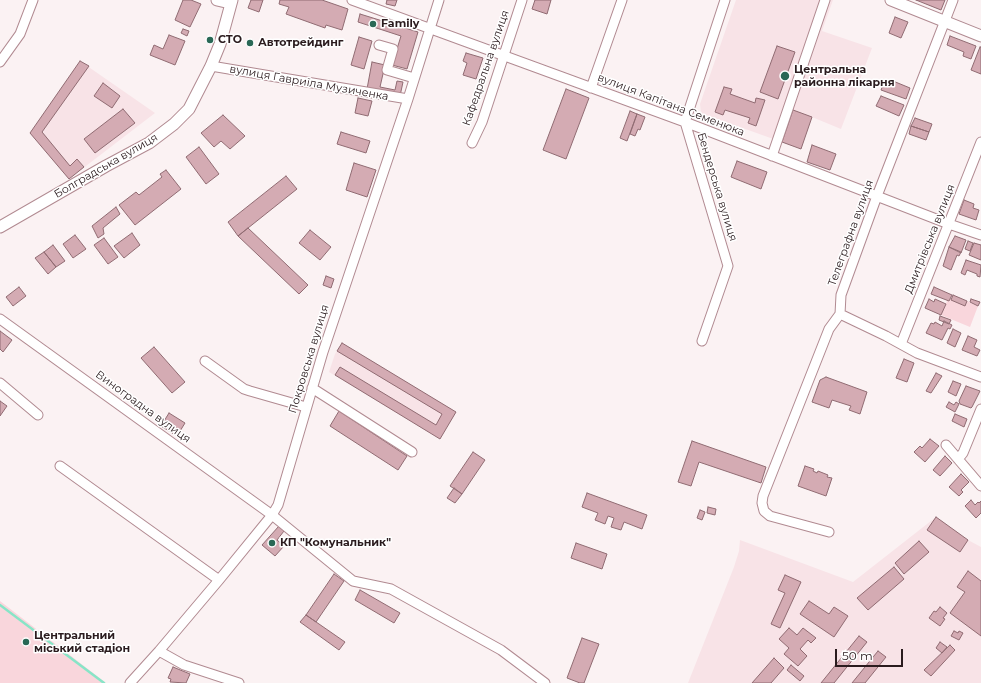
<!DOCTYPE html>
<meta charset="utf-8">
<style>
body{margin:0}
#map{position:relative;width:981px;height:683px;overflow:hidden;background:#fbf2f3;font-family:Montserrat,sans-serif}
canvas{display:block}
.scale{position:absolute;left:835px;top:649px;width:68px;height:18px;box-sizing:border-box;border:2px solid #2a1b1e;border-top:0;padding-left:5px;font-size:12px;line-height:14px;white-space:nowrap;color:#2a1b1e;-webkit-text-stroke:3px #fff;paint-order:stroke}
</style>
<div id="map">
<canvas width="981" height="683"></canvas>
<div class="scale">50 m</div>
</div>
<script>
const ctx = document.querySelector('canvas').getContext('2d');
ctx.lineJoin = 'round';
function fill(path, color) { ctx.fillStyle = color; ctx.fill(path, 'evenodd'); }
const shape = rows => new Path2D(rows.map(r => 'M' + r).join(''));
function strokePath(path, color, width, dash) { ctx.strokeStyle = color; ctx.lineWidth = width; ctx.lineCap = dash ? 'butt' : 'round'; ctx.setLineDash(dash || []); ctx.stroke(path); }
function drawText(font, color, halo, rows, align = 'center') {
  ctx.font = font + ' Montserrat,sans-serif'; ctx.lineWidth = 3; ctx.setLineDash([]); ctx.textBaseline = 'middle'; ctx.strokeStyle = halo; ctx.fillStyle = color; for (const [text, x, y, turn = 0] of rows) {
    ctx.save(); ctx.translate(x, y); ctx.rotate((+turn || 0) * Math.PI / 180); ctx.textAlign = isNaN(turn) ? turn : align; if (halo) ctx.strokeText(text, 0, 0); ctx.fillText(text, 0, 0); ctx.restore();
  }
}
fill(shape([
 [736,0,833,0,822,31,872,48,841,129,812,117,801,149,701,113,700,104],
 [80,61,155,113,69,179,30,133],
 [342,343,456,412,440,439,329,372,335,354],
 [936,517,968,540,981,547,981,683,688,683,734,567,739,551,740,540,853,582]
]), '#f8e3e7');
fill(shape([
 [950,299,965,306,967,301,978,306,970,327,941,315,947,301,949,301],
 [0,601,106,683,0,683]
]), '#f9d6dc');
strokePath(shape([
 [0,605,104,683]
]), '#87e5c7', 2.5);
const building = shape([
 [183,0,191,0,201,4,190,27,175,20,183,0],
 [251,0,263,0,259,12,248,8,251,0],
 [280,0,322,0,348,9,342,30,326,25,325,28,286,14,289,7,279,4,280,0],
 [387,0,397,0,395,6,386,4,387,0],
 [535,0,551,0,547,14,532,9,535,0],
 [916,0,945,0,941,10,916,0],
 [360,14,418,32,407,69,392,65,401,36,358,22,360,14],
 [895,17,908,22,901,38,889,33,895,17],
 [183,29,189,31,187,36,181,33,183,29],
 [169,35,185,41,175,65,150,55,154,45,163,49,169,35],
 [950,36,976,46,971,59,963,56,964,52,947,45,950,36],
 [359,37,372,41,364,69,351,65,359,37],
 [777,46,795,52,778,99,760,92,777,46],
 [980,47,981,47,981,74,971,70,980,47],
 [466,53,483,58,476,79,463,75,467,63,463,61,466,53],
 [80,61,89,66,42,132,70,166,77,159,84,167,69,179,30,133,80,61],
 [372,62,385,65,380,87,395,90,397,81,403,82,400,96,367,89,372,62],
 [893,81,910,88,906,99,881,90,884,83,892,86,893,81],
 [103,83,120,96,112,108,94,96,103,83],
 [724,87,732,89,730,94,755,103,756,98,765,100,756,126,748,123,750,118,725,110,723,115,715,112,724,87],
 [566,89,589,98,566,159,543,150,566,89],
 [881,96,904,105,899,116,876,106,881,96],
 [358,98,372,101,368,116,355,113,358,98],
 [123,109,135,123,95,153,84,139,123,109],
 [793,110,812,117,801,149,782,142,793,110],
 [630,111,637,114,627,141,620,138,630,111],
 [637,114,645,117,640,130,638,129,635,136,630,134,637,114],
 [223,115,245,136,230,149,221,141,214,147,201,133,223,115],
 [915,118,932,124,929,132,911,126,915,118],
 [911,126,929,132,926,140,909,134,911,126],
 [341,132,370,141,366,153,337,144,341,132],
 [812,145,836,154,830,170,807,162,812,145],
 [199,147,219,174,206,184,186,157,199,147],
 [737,161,767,172,761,189,731,177,737,161],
 [354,163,376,170,367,197,346,190,354,163],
 [166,170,181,189,135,225,119,205,136,192,139,195,162,177,160,174,166,170],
 [286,176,297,189,238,236,228,222,286,176],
 [964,200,974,204,973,208,979,210,976,220,959,214,964,200],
 [116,207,120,214,103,228,104,234,98,238,92,226,116,207],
 [248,228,308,285,299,294,238,236,248,228],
 [310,230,331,247,320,260,299,243,310,230],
 [132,233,140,245,124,258,114,246,132,233],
 [75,235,86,249,73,258,63,244,75,235],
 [955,236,966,240,961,253,949,247,955,236],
 [104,238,118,257,108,264,94,245,104,238],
 [968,241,973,243,970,251,965,249,968,241],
 [974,243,981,245,981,260,969,255,974,243],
 [53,245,65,261,56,267,44,252,53,245],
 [949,247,961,252,959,256,957,255,951,270,943,266,949,247],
 [44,252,56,267,48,274,35,258,44,252],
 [966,260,981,265,980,277,977,276,977,274,967,270,965,275,961,273,966,260],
 [326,276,334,279,331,288,323,285,326,276],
 [19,287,26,296,13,306,6,297,19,287],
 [934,287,952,295,949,301,931,294,934,287],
 [953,295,967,301,965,306,951,300,953,295],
 [929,299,934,302,935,299,946,304,941,315,925,308,929,299],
 [971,299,980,302,978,306,970,302,971,299],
 [940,316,951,320,949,324,939,320,940,316],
 [944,321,952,325,950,329,948,328,942,340,926,333,931,323,934,324,935,322,942,326,944,321],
 [953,329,961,333,955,347,947,343,953,329],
 [0,331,12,340,3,352,0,349,0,331],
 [968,336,977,340,974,347,980,350,977,356,962,350,968,336],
 [342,343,456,412,440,439,335,375,340,367,436,425,442,414,337,351,342,343],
 [154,347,185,382,172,393,141,358,154,347],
 [904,359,914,363,907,382,896,378,904,359],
 [936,373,942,376,931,393,926,391,936,373],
 [826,377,867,392,860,414,849,410,851,406,832,400,829,408,812,402,820,380,826,377],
 [953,381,961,384,956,396,948,392,953,381],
 [966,386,980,391,972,407,971,408,960,404,959,401,966,386],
 [0,401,7,406,0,416,0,401],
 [949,402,954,405,956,402,959,404,955,412,946,407,949,402],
 [339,411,407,456,398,470,330,426,339,411],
 [169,413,185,423,177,436,161,426,169,413],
 [955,414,967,419,964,427,952,421,955,414],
 [930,439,939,446,925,462,914,452,920,446,922,448,930,439],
 [692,441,766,467,761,483,699,462,691,486,678,482,692,441],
 [473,452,485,460,462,494,450,486,473,452],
 [945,456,952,463,940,476,933,470,945,456],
 [805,466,814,469,813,471,817,473,818,471,828,475,827,477,832,478,826,496,798,486,805,466],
 [961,474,969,482,961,490,963,492,959,496,949,487,961,474],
 [454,488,462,494,455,503,447,498,454,488],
 [587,493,647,515,642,529,624,522,621,530,611,527,614,518,608,516,605,524,595,520,598,513,582,507,587,493],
 [971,500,975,505,978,502,979,503,981,501,981,513,976,518,965,506,971,500],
 [708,507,716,509,715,515,707,513,708,507],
 [700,510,705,512,702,520,697,518,700,510],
 [936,517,968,540,960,552,927,530,936,517],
 [279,526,284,531,277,540,284,546,275,556,262,545,279,526],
 [919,541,929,552,904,574,895,563,919,541],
 [576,543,607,554,602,569,571,558,576,543],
 [894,567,904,579,868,610,857,598,894,567],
 [968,571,981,581,981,636,950,613,965,592,957,587,968,571],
 [334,574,344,581,316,622,306,615,334,574],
 [785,575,801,582,780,628,771,624,785,593,778,590,785,575],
 [360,590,400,613,394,623,355,600,360,590],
 [809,601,829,614,834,607,848,616,834,637,800,614,809,601],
 [940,607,947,613,943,618,945,619,940,626,929,618,934,611,936,612,940,607],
 [306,615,345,642,339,650,300,622,306,615],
 [789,628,797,635,803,628,816,638,811,643,808,640,800,649,807,656,798,666,784,654,789,648,779,639,789,628],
 [954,631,958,633,959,631,963,633,959,640,951,636,954,631],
 [859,636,867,642,834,683,821,683,859,636],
 [582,638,599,644,584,683,580,683,567,678,582,638],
 [940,642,947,647,942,653,936,648,940,642],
 [950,645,955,650,931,676,924,670,950,645],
 [878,651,886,657,865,683,852,683,878,651],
 [774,658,784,668,771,683,752,683,774,658],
 [791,665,804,676,800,681,787,670,791,665],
 [173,667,190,674,186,683,170,682,171,679,168,678,173,667]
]);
fill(building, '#d4abb3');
strokePath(building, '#906b72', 1);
const minor = shape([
 [352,0,685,122,949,224,981,235],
 [379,45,393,49,387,70,414,78],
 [0,62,20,34,33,0],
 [211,66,408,99],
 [591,88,622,0],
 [472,143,482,122,522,0],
 [772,156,825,0],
 [840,314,886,336,917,353,981,377],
 [0,319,272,515,353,581,391,589,501,650,545,683],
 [702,341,728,266,685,122,725,0],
 [901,344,981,142],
 [205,361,244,389,250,391,306,407],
 [0,383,38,415],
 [312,388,412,452],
 [946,445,981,486],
 [958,459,963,453,981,409],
 [60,466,219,580],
 [829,532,770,516,764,511,762,503,763,496,829,329,840,314,841,295,877,196,953,0],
 [159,651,184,665,239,683],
 [130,683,159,651,219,580,272,515,278,505,323,352,408,99,439,0]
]);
const major = shape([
 [217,0,230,3],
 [891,0,981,36],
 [0,227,106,166,149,143,174,124,189,109,211,66,220,44,232,0]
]);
strokePath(minor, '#b18a91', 11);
strokePath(major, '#b18a91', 13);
strokePath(minor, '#fff', 9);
strokePath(major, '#fff', 11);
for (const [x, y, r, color] of [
 [373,24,4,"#296856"],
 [210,40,4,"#296856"],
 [250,43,4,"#296856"],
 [785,76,5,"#296856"],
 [272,543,4,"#296856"],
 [26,642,4,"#296856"]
]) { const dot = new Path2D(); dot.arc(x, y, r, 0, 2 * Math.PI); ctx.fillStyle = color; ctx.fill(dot); strokePath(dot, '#fff', 1.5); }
drawText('bold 11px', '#2a1b1e', '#fff', [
 ["Family",381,24],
 ["СТО",218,40],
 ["Автотрейдинг",258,43],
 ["Центральна",794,70],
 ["районна лікарня",794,83],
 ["КП \"Комунальник\"",280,543],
 ["Центральний",34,636],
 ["міський стадіон",34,649]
], 'left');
drawText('11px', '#2a1b1e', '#fff', [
 ["Кафедральна вулиця",486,68,-71],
 ["вулиця Гавриїла Музиченка",309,83,10],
 ["вулиця Капітана Семенюка",671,105,21],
 ["Болградська вулиця",106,166,-30],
 ["Бендерська вулиця",717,187,73],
 ["Телеграфна вулиця",851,233,-70],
 ["Дмитрівська вулиця",930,239,-68],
 ["Покровська вулиця",309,359,-73],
 ["Виноградна вулиця",143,407,36]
]);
</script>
